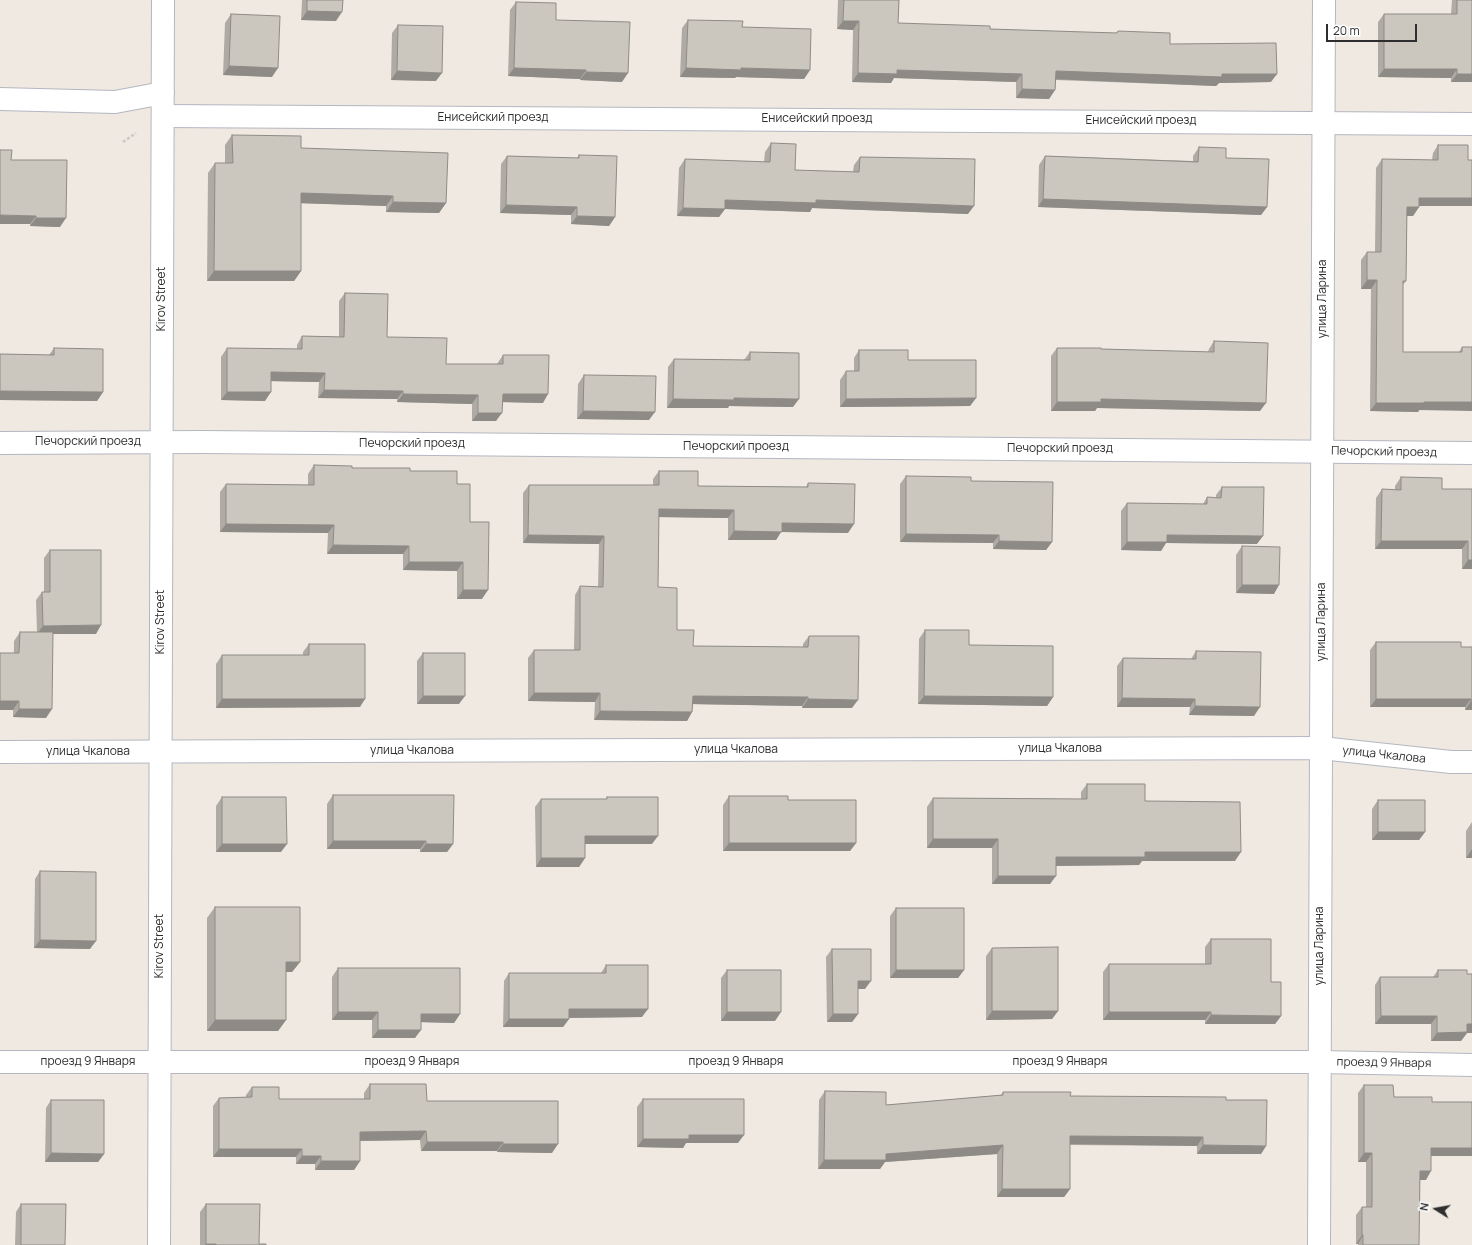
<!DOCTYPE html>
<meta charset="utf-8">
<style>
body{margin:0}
#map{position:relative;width:1472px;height:1245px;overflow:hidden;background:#efe9e1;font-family:Manrope,sans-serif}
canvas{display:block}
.north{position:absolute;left:1416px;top:1189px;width:40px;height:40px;-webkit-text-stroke:3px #fff;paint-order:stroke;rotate:281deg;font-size:11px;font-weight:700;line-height:16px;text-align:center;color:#2e2e2e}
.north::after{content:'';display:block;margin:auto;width:14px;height:18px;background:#2e2e2e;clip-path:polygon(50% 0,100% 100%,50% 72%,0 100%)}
.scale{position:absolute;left:1326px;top:24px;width:91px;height:18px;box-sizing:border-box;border:2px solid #2e2e2e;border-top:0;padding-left:5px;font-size:12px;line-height:14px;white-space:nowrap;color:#2e2e2e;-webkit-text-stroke:3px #fff;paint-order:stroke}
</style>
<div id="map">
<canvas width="1472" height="1245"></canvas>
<div class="north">N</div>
<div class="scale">20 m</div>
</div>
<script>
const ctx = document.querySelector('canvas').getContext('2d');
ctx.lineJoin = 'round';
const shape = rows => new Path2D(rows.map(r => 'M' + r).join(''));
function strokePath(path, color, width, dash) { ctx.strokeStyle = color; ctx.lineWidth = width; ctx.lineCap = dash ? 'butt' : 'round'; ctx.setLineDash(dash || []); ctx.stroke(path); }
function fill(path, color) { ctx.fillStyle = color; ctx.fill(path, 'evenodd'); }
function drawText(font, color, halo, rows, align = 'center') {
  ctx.font = font + ' Manrope,sans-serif'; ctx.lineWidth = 3; ctx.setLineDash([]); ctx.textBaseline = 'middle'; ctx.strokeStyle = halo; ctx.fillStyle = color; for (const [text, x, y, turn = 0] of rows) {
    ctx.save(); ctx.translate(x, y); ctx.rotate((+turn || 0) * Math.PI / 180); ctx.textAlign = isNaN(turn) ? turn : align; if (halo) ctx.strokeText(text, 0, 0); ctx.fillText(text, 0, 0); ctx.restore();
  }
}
const street = shape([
 [163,116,1472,124],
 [0,443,202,442,1472,453],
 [0,752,1321,748,1451,762,1472,762],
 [0,1062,1320,1062,1472,1065]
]);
const secondary = shape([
 [0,99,115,102,163,93],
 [159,1245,163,0],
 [1319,1245,1324,0]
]);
strokePath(street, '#b4b7c1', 24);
strokePath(secondary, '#b4b7c1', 24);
strokePath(shape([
 [123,142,136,133]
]), '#c9c9c9', 2.5, [3, 2]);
strokePath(street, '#fff', 22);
strokePath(secondary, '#fff', 22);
fill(shape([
 [302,0,343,0,336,21,301,20],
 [838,0,899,0,898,23,990,29,1116,33,1118,31,1170,44,1271,82,1219,83,1216,86,1056,80,1055,90,1049,99,1016,98,1016,82,894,78,891,83,852,82,853,30,837,29],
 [1452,0,1472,0,1472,82,1451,82,1451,78,1378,77,1378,22,1384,14,1451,14],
 [516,2,556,20,622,82,580,80,580,79,508,76,510,10],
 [231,14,272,77,223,75,225,23],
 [688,20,742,27,810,70,804,79,736,77,735,78,680,77,682,28],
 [398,25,436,81,391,80,392,33],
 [232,135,301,148,446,203,439,213,386,212,386,206,301,203,301,271,294,281,207,281,208,173,215,163,225,163,225,145],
 [771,143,795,170,853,172,854,165,860,157,968,214,812,208,810,212,725,209,719,217,677,216,679,168,685,159,764,162,765,152],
 [1438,145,1468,145,1419,206,1419,207,1413,216,1407,216,1406,281,1403,285,1403,352,1459,352,1462,347,1472,347,1418,412,1370,411,1371,289,1361,289,1361,260,1367,252,1375,252,1376,168,1382,159,1432,160,1433,153],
 [1199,147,1226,158,1267,207,1261,215,1038,207,1039,165,1045,156,1193,161,1193,156],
 [579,155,615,217,609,226,571,224,571,215,500,213,501,164,507,156,577,158],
 [11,160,60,227,30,226,30,224],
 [345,293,387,337,446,364,497,364,503,355,543,403,503,402,496,421,472,421,472,404,397,402,397,399,318,398,319,382,271,381,265,401,221,400,221,357,227,348,297,349,297,345,302,336,339,337,339,301],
 [1214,341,1260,411,1097,408,1095,411,1051,411,1051,356,1057,348,1208,352,1209,349],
 [54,348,103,392,97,401,0,400,0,354,49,355],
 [859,350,908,360,976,398,970,406,840,407,840,380,846,371,854,371,854,358],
 [750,352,793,407,729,406,728,408,667,408,668,367,674,359,744,360],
 [584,375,649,420,577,419,578,384],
 [314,465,352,468,410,471,457,484,470,522,482,599,457,599,457,571,403,570,403,554,327,554,328,533,220,532,220,492,226,484,308,485,308,474],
 [659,471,698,486,806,487,808,483,848,533,781,532,776,540,728,540,728,518,659,517,658,587,677,630,693,646,803,647,803,644,809,636,852,708,802,708,802,706,693,704,692,712,687,721,594,720,595,702,528,701,528,658,534,650,574,650,575,595,580,586,598,587,599,544,523,543,523,493,529,485,653,485,653,479],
 [906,476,971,481,1052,542,1046,550,993,549,993,543,900,542,900,484],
 [1401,477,1442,489,1472,489,1472,569,1462,569,1462,549,1375,549,1376,498,1382,489,1395,490,1395,486],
 [1222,487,1257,544,1166,543,1161,551,1121,550,1121,511,1127,503,1203,504,1207,497,1216,498,1216,495],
 [1242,546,1274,594,1236,593,1236,555],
 [50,550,96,634,53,634,46,718,13,717,14,641,20,632,37,632,36,600,42,592,44,592,44,558],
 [925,630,969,645,1053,697,1047,706,918,704,919,639],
 [1376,642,1461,647,1472,647,1472,710,1465,710,1465,707,1370,707,1370,650],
 [309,644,360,707,216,708,216,664,222,655,303,655,303,652],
 [1196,651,1254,716,1189,715,1190,707,1117,707,1117,666,1123,658,1191,659],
 [423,653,459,704,417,704,417,661],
 [1087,784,1145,801,1235,861,1142,861,1139,865,1056,866,1050,884,992,884,992,848,927,848,927,807,933,798,1081,799,1081,792],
 [333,795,453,844,447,852,420,852,420,849,327,849,327,804],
 [729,796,788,800,856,843,850,851,723,851,723,805],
 [222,797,281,852,216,852,216,806],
 [607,797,652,844,585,844,585,858,579,867,536,867,535,807,541,799,606,799],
 [1378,800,1425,832,1419,840,1372,840,1372,809],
 [1472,822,1472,858,1466,858,1466,831],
 [40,871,90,949,34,948,35,879],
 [215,907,300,962,292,972,286,972,286,1020,278,1031,207,1031,207,918],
 [896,908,964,970,958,978,890,978,890,916],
 [1211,939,1271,982,1281,1016,1275,1024,1205,1024,1205,1020,1103,1020,1103,972,1109,964,1205,964,1205,947],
 [992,948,1058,1011,1052,1019,986,1020,986,956],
 [832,949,865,989,858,989,858,1014,852,1022,827,1022,826,957],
 [606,965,642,1017,569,1018,569,1019,563,1027,503,1027,504,981,509,973,601,973],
 [338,968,460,1014,454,1023,421,1022,415,1038,372,1038,372,1020,332,1020,332,977],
 [727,970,775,1021,721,1021,721,978],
 [1438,970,1467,1033,1461,1041,1431,1041,1431,1024,1375,1024,1375,985,1380,977,1433,977],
 [370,1084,427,1101,552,1153,497,1152,497,1151,421,1151,420,1140,360,1141,360,1161,354,1170,315,1170,315,1164,296,1164,296,1157,213,1157,213,1106,219,1098,246,1097,246,1095,252,1087,279,1099,364,1099,364,1093],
 [1364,1085,1394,1097,1432,1102,1472,1156,1431,1156,1426,1180,1420,1180,1419,1245,1358,1245,1358,1244,1356,1244,1356,1215,1362,1207,1366,1207,1366,1162,1358,1162,1358,1093],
 [825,1091,886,1105,1001,1095,1003,1092,1070,1096,1226,1100,1266,1146,1261,1154,1197,1154,1197,1146,1070,1145,1070,1189,1064,1197,997,1197,997,1154,885,1162,880,1169,818,1169,819,1100],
 [643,1099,738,1143,686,1143,683,1148,637,1147,637,1107],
 [51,1100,104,1154,98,1162,45,1162,46,1108],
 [21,1204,65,1245,15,1245,16,1212],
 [206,1204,259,1244,266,1245,200,1245,200,1212]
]), '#afaba4');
fill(shape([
 [307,11,342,12,336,21,301,20],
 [843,21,859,21,853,30,837,29],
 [229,66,278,68,272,77,223,75],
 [514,68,586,70,580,79,508,76],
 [686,68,741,68,810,70,804,79,736,77,735,78,680,77],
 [1384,69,1457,69,1451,78,1378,77],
 [897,70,1022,74,1016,82,894,78,891,83,852,82,858,73],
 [397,71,442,73,436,81,391,80],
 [1056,71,1222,74,1277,74,1271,82,1219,83,1216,86,1050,79],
 [586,72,628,73,622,82,580,80],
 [1457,74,1472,74,1472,82,1451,82],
 [1022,89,1055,90,1049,99,1016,98],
 [301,193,393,196,386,206,294,203],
 [1419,198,1472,198,1472,206,1413,206],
 [1043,199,1267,207,1261,215,1038,207],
 [725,200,816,200,974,206,968,214,812,208,810,212,725,209,719,217,677,216,683,208],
 [393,202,446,203,439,213,386,212],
 [506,205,577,207,571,215,500,213],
 [1407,207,1419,207,1413,216,1401,216],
 [0,215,36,216,30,224,0,224],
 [577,216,615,217,609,226,571,224],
 [36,218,66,218,60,227,30,226],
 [214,271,301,271,294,281,207,281],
 [1367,280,1377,280,1371,289,1361,289],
 [271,372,325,373,319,382,265,381],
 [324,390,403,391,397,399,318,398],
 [0,391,103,392,97,401,0,400],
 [227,392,271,392,265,401,221,400],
 [403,394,478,395,472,404,397,402],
 [503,394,548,394,543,403,497,402],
 [734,398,799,399,793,407,729,406,728,408,667,408,673,399],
 [976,398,970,406,840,407,846,399],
 [1101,399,1266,403,1260,411,1097,408,1095,411,1051,411,1057,402],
 [1424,402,1472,402,1472,411,1419,410,1418,412,1370,411,1376,403],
 [583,411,655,412,649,420,577,419],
 [478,413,502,413,496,421,472,421],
 [659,509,734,510,728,518,653,517],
 [782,523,854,524,848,533,781,532,776,540,728,540,734,531],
 [226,524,334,525,328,533,220,532],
 [906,534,999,535,993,543,900,542],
 [528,535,604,536,599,544,523,543],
 [1167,535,1263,536,1257,544,1166,543,1161,551,1121,550,1127,542],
 [999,541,1052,542,1046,550,993,549],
 [1381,541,1468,541,1462,549,1375,549],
 [333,545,409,546,403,554,327,554],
 [1468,560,1472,560,1472,569,1462,569],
 [409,562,463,562,457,571,403,570],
 [1242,585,1279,585,1274,594,1236,593],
 [463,590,488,590,482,599,457,599],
 [101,625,96,634,37,634,43,626],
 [534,693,600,693,595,702,528,701],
 [423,696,465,696,459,704,417,704],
 [693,696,808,697,802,706,687,704],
 [924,696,1053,697,1047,706,918,704],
 [1122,698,1195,699,1190,707,1117,707],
 [222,699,365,699,360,707,216,708],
 [808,699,858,700,852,708,802,708],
 [1376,699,1471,699,1465,707,1370,707],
 [0,701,19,701,13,710,0,710],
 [1471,701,1472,701,1472,710,1465,710],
 [1195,706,1260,707,1254,716,1189,715],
 [19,709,52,709,46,718,13,717],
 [600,711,692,712,687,721,594,720],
 [1378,832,1425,832,1419,840,1372,840],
 [585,836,658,836,652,844,579,844],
 [933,839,998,839,992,848,927,848],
 [333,841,426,841,420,849,327,849],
 [729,843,856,843,850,851,723,851],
 [222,844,287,844,281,852,216,852],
 [426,844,453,844,447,852,420,852],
 [1472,849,1472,858,1466,858],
 [1145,852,1241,852,1235,861,1142,861,1139,865,1050,866,1056,857],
 [541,858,585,858,579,867,536,867],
 [998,876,1056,876,1050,884,992,884],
 [40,940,96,941,90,949,34,948],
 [286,962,300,962,292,972,278,972],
 [896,970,964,970,958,978,890,978],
 [858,981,871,981,865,989,852,989],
 [569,1009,648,1009,642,1017,563,1018],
 [992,1011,1058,1011,1052,1019,986,1020],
 [338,1012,378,1012,372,1020,332,1020],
 [727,1012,781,1012,775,1021,721,1021],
 [1109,1012,1211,1012,1205,1020,1103,1020],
 [421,1014,460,1014,454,1023,415,1022],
 [833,1014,858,1014,852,1022,827,1022],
 [1211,1015,1281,1016,1275,1024,1205,1024],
 [1381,1016,1437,1016,1431,1024,1375,1024],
 [509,1019,569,1019,563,1027,503,1027],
 [215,1020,286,1020,278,1031,207,1031],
 [1467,1024,1472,1024,1472,1033,1467,1033,1461,1041,1431,1041,1437,1033],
 [378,1030,421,1030,415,1038,372,1038],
 [426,1131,420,1140,354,1141,360,1132],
 [689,1135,744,1135,738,1143,686,1143,683,1148,637,1147,643,1139],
 [1070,1136,1203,1137,1197,1146,1064,1144],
 [427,1142,503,1142,497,1151,421,1151],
 [503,1144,558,1144,552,1153,497,1152],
 [1003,1145,997,1154,885,1162,880,1169,818,1169,824,1160,886,1154],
 [1203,1145,1266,1146,1261,1154,1197,1154],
 [1431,1148,1472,1148,1472,1156,1426,1156],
 [219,1149,302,1149,296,1157,213,1157],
 [51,1153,104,1154,98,1162,45,1162],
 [1364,1153,1372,1153,1366,1162,1358,1162],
 [302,1156,321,1156,315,1164,296,1164],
 [321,1161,360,1161,354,1170,315,1170],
 [1420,1171,1431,1171,1426,1180,1415,1180],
 [1002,1189,1070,1189,1064,1197,997,1197],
 [1362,1235,1363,1235,1358,1244,1356,1244],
 [206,1244,216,1244,216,1245,205,1245]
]), '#8e8b86');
const building = shape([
 [307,0,343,0,342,12,307,11,307,0],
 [844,0,899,0,898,23,990,26,990,29,1117,33,1118,31,1170,33,1170,44,1276,43,1277,74,1222,74,1222,77,1056,71,1055,90,1022,89,1022,74,897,70,897,74,858,73,859,21,843,21,844,0],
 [1457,0,1472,0,1472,74,1457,74,1457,69,1384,69,1384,14,1457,14,1457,0],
 [516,2,556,3,556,20,630,22,628,73,586,72,586,70,514,68,516,2],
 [231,14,280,16,278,68,229,66,231,14],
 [688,20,743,21,742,27,811,29,810,70,741,68,741,70,686,68,688,20],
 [398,25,443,26,442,73,397,71,398,25],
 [232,135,301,136,301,148,448,153,446,203,393,202,393,196,301,193,301,271,214,271,215,163,233,163,232,135],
 [771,143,796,144,795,170,859,172,860,157,975,159,974,206,816,200,816,203,725,200,725,209,683,208,685,159,770,162,771,143],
 [1438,145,1468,145,1468,160,1472,160,1472,198,1419,198,1419,207,1407,207,1406,281,1403,281,1403,352,1462,352,1462,347,1472,347,1472,402,1424,402,1424,403,1376,403,1377,280,1367,280,1367,252,1381,252,1382,159,1438,160,1438,145],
 [1199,147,1226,148,1226,158,1269,159,1267,207,1043,199,1045,156,1198,162,1199,147],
 [0,150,12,150,11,160,67,160,66,218,36,218,36,216,0,215,0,150],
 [579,155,617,156,615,217,577,216,577,207,506,205,507,156,579,158,579,155],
 [345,293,388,294,387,337,447,338,446,364,503,364,503,355,549,355,548,394,503,394,502,413,478,413,478,395,403,394,403,391,324,390,325,373,271,372,271,392,227,392,227,348,302,349,302,336,344,337,345,293],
 [1214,341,1268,343,1266,403,1101,399,1101,402,1057,402,1057,348,1101,348,1101,349,1214,352,1214,341],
 [54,348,103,349,103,392,0,391,0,354,54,355,54,348],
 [859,350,908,350,908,360,976,360,976,398,846,399,846,371,859,371,859,350],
 [750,352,799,353,799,399,734,398,734,400,673,399,674,359,750,360,750,352],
 [584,375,656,376,655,412,583,411,584,375],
 [314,465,352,466,352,468,410,468,410,471,457,471,457,484,470,484,470,522,489,522,488,590,463,590,463,562,409,562,409,546,333,545,334,525,226,524,226,484,314,485,314,465],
 [659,471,698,471,698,486,808,487,808,483,855,484,854,524,782,523,782,532,734,531,734,510,659,509,658,587,677,588,677,630,694,630,693,646,808,647,809,636,859,636,858,700,808,699,808,697,693,696,692,712,600,711,600,693,534,693,534,650,580,650,580,586,603,587,604,536,528,535,529,485,659,485,659,471],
 [906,476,971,477,971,481,1053,482,1052,542,999,541,999,535,906,534,906,476],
 [1401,477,1442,478,1442,489,1472,489,1472,560,1468,560,1468,541,1381,541,1382,489,1401,490,1401,477],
 [1222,487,1264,487,1263,536,1167,535,1167,542,1127,542,1127,503,1207,504,1207,497,1221,498,1222,487],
 [1242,546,1280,547,1279,585,1242,585,1242,546],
 [50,550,101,550,101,625,43,626,42,592,50,592,50,550],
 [925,630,969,630,969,645,1053,646,1053,697,924,696,925,630],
 [20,632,53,632,52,709,19,709,19,701,0,701,0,653,19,653,20,632],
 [1376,642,1461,642,1461,647,1472,647,1472,701,1471,701,1471,699,1376,699,1376,642],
 [309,644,365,644,365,699,222,699,222,655,309,655,309,644],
 [1196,651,1261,652,1260,707,1195,706,1195,699,1122,698,1123,658,1196,659,1196,651],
 [423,653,465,653,465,696,423,696,423,653],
 [1087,784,1145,784,1145,801,1240,802,1241,852,1145,852,1145,857,1056,857,1056,876,998,876,998,839,933,839,933,798,1087,799,1087,784],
 [333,795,454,795,453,844,426,844,426,841,333,841,333,795],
 [729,796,788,796,788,800,856,800,856,843,729,843,729,796],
 [222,797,286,797,287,844,222,844,222,797],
 [607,797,658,797,658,836,585,836,585,858,541,858,541,799,607,799,607,797],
 [1378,800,1425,800,1425,832,1378,832,1378,800],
 [40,871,96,872,96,941,40,940,40,871],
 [215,907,300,907,300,962,286,962,286,1020,215,1020,215,907],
 [896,908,964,908,964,970,896,970,896,908],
 [1211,939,1271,939,1271,982,1281,982,1281,1016,1211,1015,1211,1012,1109,1012,1109,964,1211,964,1211,939],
 [1058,947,1058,1011,992,1011,992,948,1058,947],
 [832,949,871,949,871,981,858,981,858,1014,833,1014,832,949],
 [606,965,648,965,648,1009,569,1009,569,1019,509,1019,509,973,606,973,606,965],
 [338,968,460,968,460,1014,421,1014,421,1030,378,1030,378,1012,338,1012,338,968],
 [727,970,781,970,781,1012,727,1012,727,970],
 [1438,970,1467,970,1467,974,1472,974,1472,1024,1467,1024,1467,1032,1437,1033,1437,1016,1381,1016,1380,977,1438,977,1438,970],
 [370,1084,426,1084,427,1101,558,1101,558,1144,503,1144,503,1142,427,1142,426,1131,360,1132,360,1161,321,1161,321,1156,302,1156,302,1149,219,1149,219,1098,252,1097,252,1087,279,1087,279,1099,370,1099,370,1084],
 [1364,1085,1393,1085,1394,1097,1432,1097,1432,1102,1472,1102,1472,1148,1431,1148,1431,1171,1420,1171,1419,1245,1363,1245,1363,1235,1362,1235,1362,1207,1372,1207,1372,1153,1364,1153,1364,1085],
 [825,1091,886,1092,886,1105,1003,1095,1003,1092,1071,1092,1070,1096,1226,1097,1226,1100,1267,1100,1266,1146,1203,1145,1203,1137,1070,1136,1070,1189,1002,1189,1003,1145,886,1154,886,1160,824,1160,825,1091],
 [643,1099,744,1099,744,1135,689,1135,689,1139,643,1139,643,1099],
 [51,1100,104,1100,104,1154,51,1153,51,1100],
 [21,1204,66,1204,65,1245,21,1245,21,1204],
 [206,1204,260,1204,259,1244,266,1244,266,1245,216,1245,216,1244,206,1244,206,1204]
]);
fill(building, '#cbc7bf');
strokePath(building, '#8e8b86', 1);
drawText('12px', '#2e2e2e', '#fff', [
 ["Енисейский проезд",493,118],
 ["Енисейский проезд",817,119],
 ["Енисейский проезд",1141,121],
 ["Kirov Street",162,299,-90],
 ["улица Ларина",1323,299,-90],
 ["Печорский проезд",88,442],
 ["Печорский проезд",412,444],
 ["Печорский проезд",736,447],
 ["Печорский проезд",1060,449],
 ["Печорский проезд",1384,452,1],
 ["Kirov Street",161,622,-90],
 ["улица Ларина",1322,622,-90],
 ["улица Чкалова",1060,749],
 ["улица Чкалова",736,750],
 ["улица Чкалова",412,751],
 ["улица Чкалова",88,752],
 ["улица Чкалова",1384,755,6],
 ["Kirov Street",160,946,-90],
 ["улица Ларина",1320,946,-90],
 ["проезд 9 Января",88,1062],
 ["проезд 9 Января",412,1062],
 ["проезд 9 Января",736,1062],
 ["проезд 9 Января",1060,1062],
 ["проезд 9 Января",1384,1063,1]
]);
</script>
